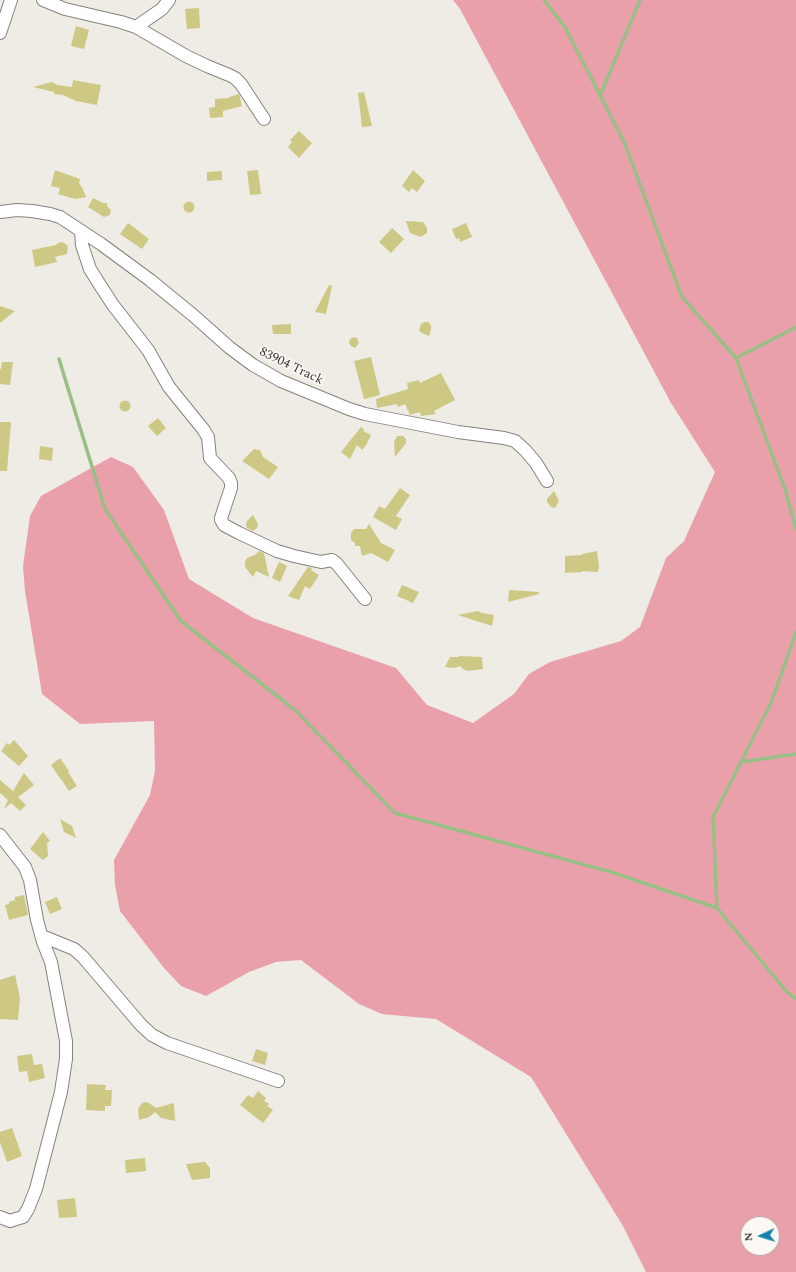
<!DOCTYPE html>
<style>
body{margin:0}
#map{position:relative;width:796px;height:1272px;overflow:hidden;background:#efebe5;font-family:Spectral,serif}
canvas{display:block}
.north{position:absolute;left:740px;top:1216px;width:40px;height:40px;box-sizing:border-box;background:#fdf8f3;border:1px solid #afaba7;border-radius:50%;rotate:266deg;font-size:11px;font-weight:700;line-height:16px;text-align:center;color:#3a3836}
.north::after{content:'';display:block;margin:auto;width:14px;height:18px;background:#1580a9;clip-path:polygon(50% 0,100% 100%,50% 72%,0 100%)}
</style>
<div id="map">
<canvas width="796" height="1272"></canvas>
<div class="north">N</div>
</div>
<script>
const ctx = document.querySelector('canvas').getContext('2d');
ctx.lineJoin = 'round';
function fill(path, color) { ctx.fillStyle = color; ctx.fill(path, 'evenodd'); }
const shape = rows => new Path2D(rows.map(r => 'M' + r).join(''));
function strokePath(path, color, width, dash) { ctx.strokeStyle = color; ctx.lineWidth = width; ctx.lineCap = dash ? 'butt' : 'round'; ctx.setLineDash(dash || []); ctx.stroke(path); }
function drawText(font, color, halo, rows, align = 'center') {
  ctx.font = font + ' Spectral,serif'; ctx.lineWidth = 3.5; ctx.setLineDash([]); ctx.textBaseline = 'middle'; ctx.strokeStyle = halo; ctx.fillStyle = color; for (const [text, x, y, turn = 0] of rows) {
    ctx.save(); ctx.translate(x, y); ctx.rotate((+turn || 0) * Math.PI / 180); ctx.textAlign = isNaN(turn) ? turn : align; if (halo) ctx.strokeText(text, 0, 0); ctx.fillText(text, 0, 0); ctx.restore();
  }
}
fill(shape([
 [453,0,796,0,796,1272,646,1272,623,1226,531,1077,436,1019,382,1014,359,1004,301,960,276,962,249,972,206,996,181,986,164,968,120,911,115,885,114,860,150,795,155,771,154,721,80,724,42,694,25,591,23,566,30,516,41,496,111,457,133,467,164,510,189,579,253,618,396,668,427,705,473,723,514,694,529,674,550,662,621,641,640,627,666,558,684,541,715,472,671,403,460,9],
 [748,1224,772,1224,772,1248,748,1248]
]), '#eaa0aa');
strokePath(shape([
 [544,0,565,27,625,144,682,297,736,358,785,489,796,529],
 [600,96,640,0],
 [736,358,796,327],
 [59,359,105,509,181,621,295,710,395,813,611,872,717,908],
 [796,632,771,703,713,817,717,908,786,991,796,999],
 [741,762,796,754]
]), '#99bf87', 3.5);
fill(shape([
 [199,8,200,28,187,29,185,9],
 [76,26,89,30,84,49,71,46],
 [73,80,101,85,97,105,76,101,63,95,54,94,54,92,33,87,52,82,57,85,72,87],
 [364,92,372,126,362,127,358,93],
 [239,94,242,106,223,111,223,117,210,118,209,108,215,107,215,99,229,98,229,97],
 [299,131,312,143,299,158,288,147,292,142,290,140],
 [55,170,80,179,79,184,82,187,86,197,75,199,58,194,60,188,51,186],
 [258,170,261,194,250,195,247,171],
 [413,170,425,181,417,192,412,188,409,192,402,186],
 [222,171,222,180,207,181,207,172],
 [93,198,103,203,107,203,107,206,111,210,110,215,104,217,88,207],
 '183.5 207a5.5 5.5 0 1 1 11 0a5.5 5.5 0 1 1-11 0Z',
 [406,221,423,222,427,228,427,233,421,237,410,233],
 [128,223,149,239,142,249,120,234],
 [466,223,472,237,460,242,459,238,456,239,452,229],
 [392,228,404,239,391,253,379,242],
 [62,242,66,244,68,247,67,254,55,257,57,262,35,267,32,250,56,245,58,243],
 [329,285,332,286,326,314,315,312],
 [0,306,15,311,0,323],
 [424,322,428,322,431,325,431,329,429,336,422,333,419,330,421,324],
 [291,324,291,334,273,334,272,325],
 [354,337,357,338,359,343,355,348,351,346,349,343,350,339],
 [371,357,380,395,364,399,354,361],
 [2,362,13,362,10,385,0,384,0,369,1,369],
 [441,373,455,400,434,411,436,414,421,416,420,412,410,415,405,404,398,407,397,404,377,408,376,399,408,389,407,383,419,380,420,383],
 '119.5 406a5.5 5.5 0 1 1 11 0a5.5 5.5 0 1 1-11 0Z',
 [158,418,166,428,157,436,148,426],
 [0,422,11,422,7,471,0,471],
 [361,427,364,429,363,431,371,435,366,445,362,450,357,445,350,459,341,452],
 [397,436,403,436,406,439,406,443,395,457,394,442],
 [40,446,53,448,52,461,39,459],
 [254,449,260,450,263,457,278,467,269,479,242,461],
 [400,488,410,495,396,516,402,519,396,530,373,517,379,506,385,509],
 [554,491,559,501,555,508,551,507,547,502,547,499],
 [253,515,258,524,257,528,253,531,247,528,246,525,247,521],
 [369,524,381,543,395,550,388,562,371,553,362,556,360,546,355,546,355,543,351,540,351,533,354,529,366,529],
 [259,551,264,553,269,577,256,571,253,577,245,567,245,562,247,558,255,555],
 [597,551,599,566,598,572,582,571,582,572,565,573,565,556,582,555,582,554],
 [279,562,287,566,280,582,272,578],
 [308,567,312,568,311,570,319,575,310,589,305,586,299,600,288,596],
 [402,585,419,592,413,603,397,596],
 [509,590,539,592,539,594,508,602],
 [478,611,482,613,494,615,492,626,458,615],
 [459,656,482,657,483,669,467,671,463,669,460,666,454,668,445,667,450,657,459,657],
 [14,740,28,756,19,766,1,751,7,743,9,745],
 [60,758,69,771,68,772,77,786,69,791,51,765],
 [24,773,34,785,18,797,26,805,20,811,11,803,4,809,8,800,0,793,0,780,13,791],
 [60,819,72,826,76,838,64,832],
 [43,832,50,841,47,843,48,856,43,860,30,849],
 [24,895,28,915,9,920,5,905,9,904,9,902,15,900,15,897],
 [57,897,62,909,50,914,45,902],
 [15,975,20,998,18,1020,0,1019,0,980],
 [256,1049,268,1053,265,1065,252,1061],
 [32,1054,34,1065,42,1064,45,1078,29,1082,27,1071,19,1072,17,1056],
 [87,1084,106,1085,105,1090,112,1090,111,1106,105,1106,105,1111,86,1110],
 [258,1091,266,1098,264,1101,269,1104,267,1106,273,1110,263,1123,240,1105,248,1095,253,1098],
 [145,1102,149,1103,156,1108,174,1103,175,1121,161,1118,155,1112,149,1117,139,1120,138,1109,142,1103],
 [12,1128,22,1156,7,1162,0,1142,0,1132],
 [145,1158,146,1171,126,1173,125,1160],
 [205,1162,210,1168,210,1178,192,1180,186,1164],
 [75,1198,77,1217,59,1218,57,1200]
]), '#cdc884');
const minor = shape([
 [43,0,65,9,121,22,136,27,186,56,207,66,229,75,235,78,241,84,264,119],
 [136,27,162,9,169,0],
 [0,33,11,0],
 [0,212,17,210,32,211,50,214,60,217,101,244,150,280,194,316,230,348,253,365,281,381,349,409,365,414,458,432,504,438,515,441,525,450,536,463,547,481],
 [81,232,82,245,90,269,100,285,113,305,148,350,169,387,203,429,208,437,210,458,229,478,231,483,231,488,221,518,221,520,224,525,239,533,277,551,294,556,321,562,332,560,337,564,365,599],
 [0,835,25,867,30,880,37,920,43,942,51,962,66,1041,66,1059,61,1092,36,1189,28,1209,23,1217,16,1219,10,1221,0,1217],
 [42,936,74,949,83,957,141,1025,152,1035,167,1043,278,1081]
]);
strokePath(minor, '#86827d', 14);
strokePath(minor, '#fff', 12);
drawText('13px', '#3a3836', '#fdf8f3', [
 ["83904 Track",291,367,26]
]);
</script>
